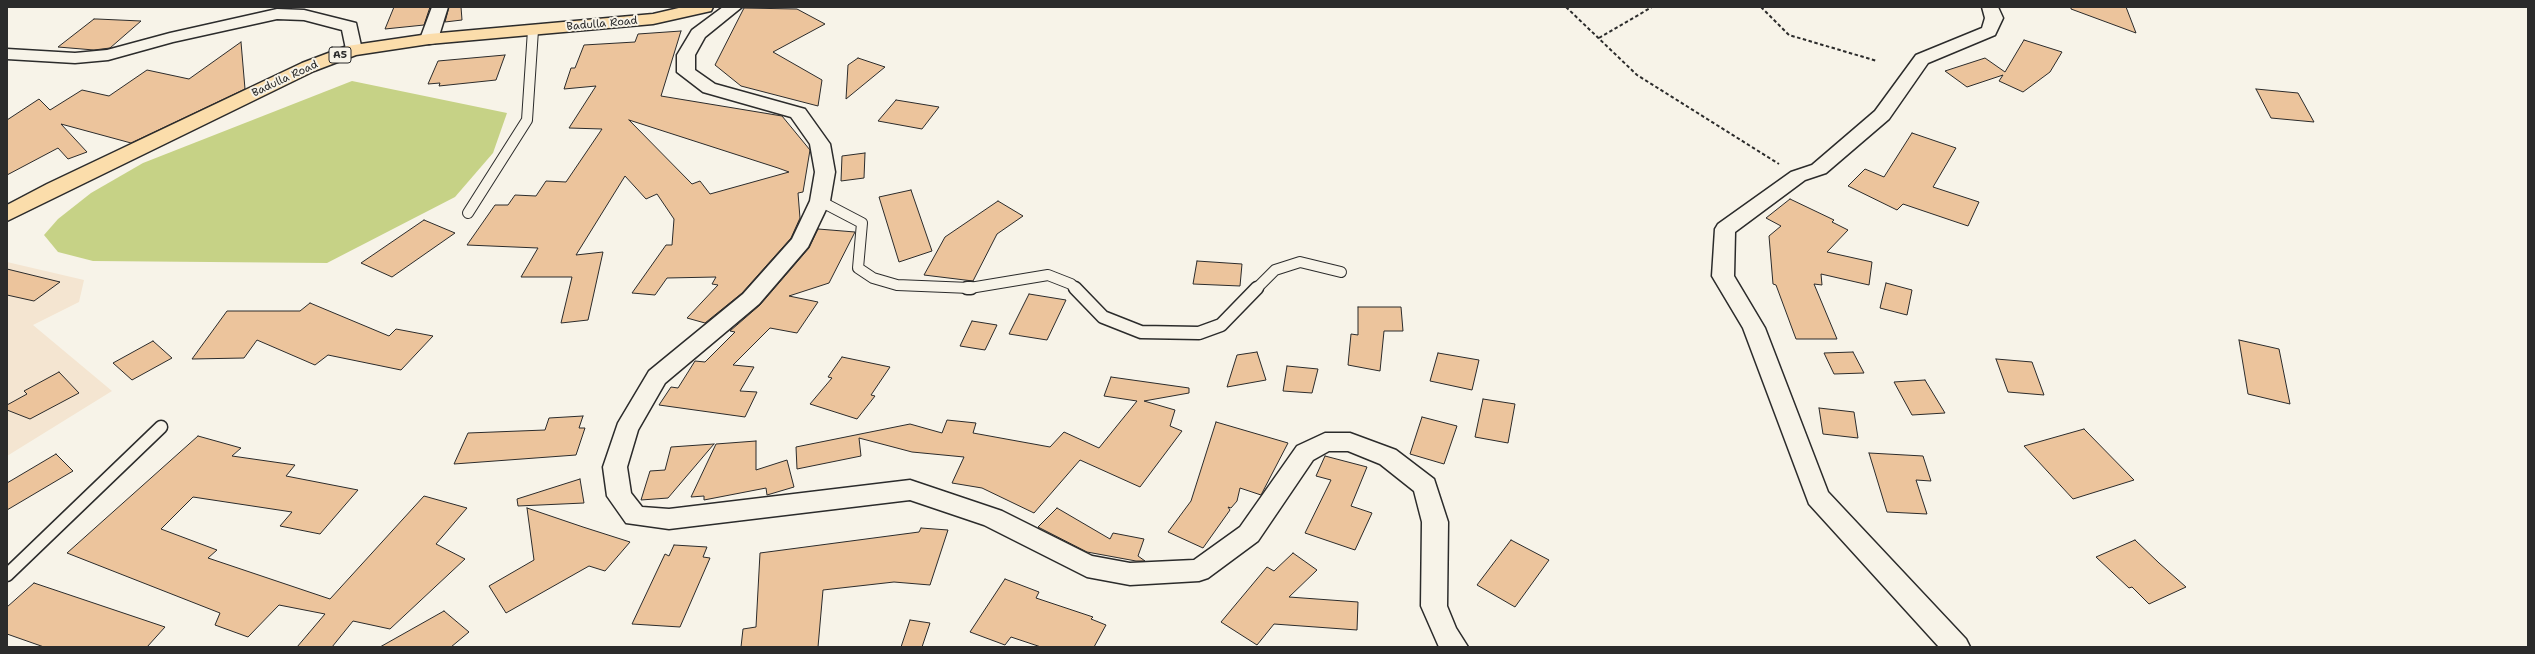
<!DOCTYPE html>
<style>
body{margin:0}
#map{position:relative;width:2535px;height:654px;overflow:hidden;background:#f7f3e8;font-family:"Shantell Sans",sans-serif}
canvas{display:block}
.frame{position:absolute;inset:0;border:8px solid #2b2b2b;pointer-events:none}
</style>
<div id="map">
<canvas width="2535" height="654"></canvas>
<div class="frame"></div>
</div>
<script>
const ctx = document.querySelector('canvas').getContext('2d');
ctx.lineJoin = 'round';
function fill(path, color) { ctx.fillStyle = color; ctx.fill(path, 'evenodd'); }
const shape = rows => new Path2D(rows.map(r => 'M' + r).join(''));
function strokePath(path, color, width, dash) { ctx.strokeStyle = color; ctx.lineWidth = width; ctx.lineCap = dash ? 'butt' : 'round'; ctx.setLineDash(dash || []); ctx.stroke(path); }
function drawText(font, color, halo, rows, align = 'center') {
  ctx.font = font + ' "Shantell Sans",sans-serif'; ctx.lineWidth = 4; ctx.setLineDash([]); ctx.textBaseline = 'middle'; ctx.strokeStyle = halo; ctx.fillStyle = color; for (const [text, x, y, turn = 0] of rows) {
    ctx.save(); ctx.translate(x, y); ctx.rotate((+turn || 0) * Math.PI / 180); ctx.textAlign = isNaN(turn) ? turn : align; if (halo) ctx.strokeText(text, 0, 0); ctx.fillText(text, 0, 0); ctx.restore();
  }
}
fill(shape([
 [7,262,84,280,79,302,33,325,112,391,7,456]
]), '#f4e5d1');
fill(shape([
 [352,81,507,113,493,153,455,197,327,263,93,261,58,252,44,235,58,219,91,193,143,163]
]), '#c6d286');
const building = shape([
 [394,7,430,7,424,25,385,29,394,7],
 [449,7,461,7,462,20,445,22,449,7],
 [2071,7,2126,7,2136,33,2071,9,2071,7],
 [744,8,797,9,825,24,773,52,822,80,818,106,741,86,715,65,744,8],
 [94,19,97,19,141,21,110,48,94,50,58,47,94,19],
 [681,31,661,96,782,116,810,150,803,192,798,193,800,218,791,238,742,293,705,323,687,318,718,285,712,284,716,277,667,278,655,295,632,293,666,245,672,245,674,219,657,194,646,199,625,176,576,255,603,252,588,320,561,323,572,277,521,277,538,248,467,245,495,205,508,205,515,195,536,196,546,181,566,182,602,129,569,128,596,86,564,89,571,68,575,68,584,45,635,42,638,34,681,31],
 [629,120,778,168,789,172,710,194,700,181,692,184,629,120],
 [2024,40,2062,52,2050,72,2023,92,1999,81,2003,75,1967,87,1945,71,1985,58,2005,72,2024,40],
 [241,42,245,89,131,143,61,124,87,152,68,159,58,148,7,175,7,120,39,99,50,110,82,90,109,96,147,70,189,79,241,42],
 [505,55,496,80,439,86,440,83,428,84,438,61,505,55],
 [858,58,885,67,846,99,848,65,858,58],
 [2256,89,2298,93,2314,122,2271,118,2256,89],
 [896,100,939,107,922,129,878,121,896,100],
 [1912,133,1956,148,1933,187,1979,202,1968,226,1903,204,1897,210,1848,186,1865,169,1884,177,1912,133],
 [865,153,864,178,841,181,842,156,865,153],
 [911,190,932,251,899,262,879,197,911,190],
 [1790,199,1834,220,1832,222,1848,230,1827,252,1872,262,1869,285,1821,274,1822,285,1814,284,1837,339,1796,339,1776,285,1773,284,1769,236,1781,226,1766,218,1790,199],
 [998,201,1023,216,997,234,973,281,924,275,945,237,998,201],
 [424,220,455,233,392,277,361,263,424,220],
 [818,229,855,232,829,283,789,296,818,302,797,333,770,328,733,365,754,367,740,391,757,392,745,417,659,405,671,387,678,388,695,361,705,362,735,332,730,331,760,305,809,248,818,229],
 [1197,261,1242,264,1240,286,1193,284,1197,261],
 [7,269,60,282,34,301,7,295,7,269],
 [1886,283,1912,290,1907,315,1880,308,1886,283],
 [1029,294,1066,300,1047,340,1009,334,1029,294],
 [310,303,389,336,396,329,433,336,401,370,328,355,315,365,257,340,244,358,192,359,227,311,300,311,310,303],
 [1358,307,1401,307,1403,331,1384,331,1380,371,1348,365,1351,334,1358,335,1358,307],
 [972,321,997,325,985,350,960,346,972,321],
 [2239,340,2279,349,2290,404,2248,394,2239,340],
 [153,341,172,358,132,380,113,363,153,341],
 [1257,352,1266,380,1227,387,1237,355,1257,352],
 [1853,352,1864,373,1834,374,1824,353,1853,352],
 [1438,353,1479,360,1472,390,1430,381,1438,353],
 [842,357,890,367,871,395,875,396,857,419,810,404,832,378,828,377,842,357],
 [1996,359,2032,362,2044,395,2008,392,1996,359],
 [1287,366,1318,369,1312,393,1283,391,1287,366],
 [59,372,79,393,30,419,7,410,7,405,27,394,24,391,59,372],
 [1111,377,1189,388,1189,393,1144,401,1175,410,1170,426,1182,431,1140,487,1080,460,1034,513,982,488,952,483,964,457,912,452,859,438,861,456,797,469,796,447,910,424,942,433,947,420,976,423,973,433,1050,447,1064,432,1099,448,1137,401,1104,396,1111,377],
 [1925,380,1945,413,1912,415,1894,382,1925,380],
 [1483,399,1515,404,1508,443,1475,437,1483,399],
 [1819,408,1854,412,1858,438,1823,434,1819,408],
 [583,416,579,428,585,428,576,455,454,464,468,433,545,430,549,418,583,416],
 [1422,417,1457,426,1444,464,1410,454,1422,417],
 [1216,422,1288,443,1261,495,1240,488,1237,501,1231,508,1228,507,1230,510,1203,548,1168,532,1191,501,1216,422],
 [2084,429,2134,480,2073,499,2024,446,2084,429],
 [198,436,241,448,232,456,295,465,286,476,358,490,320,534,280,526,292,512,193,497,161,529,217,550,208,558,330,599,424,496,467,508,436,544,465,559,390,629,353,621,332,647,297,647,325,614,279,605,248,637,215,625,220,613,67,553,198,436],
 [756,441,756,470,787,460,794,487,767,495,766,488,704,500,704,496,691,497,716,444,756,441],
 [714,444,668,498,641,500,650,471,665,470,671,447,714,444],
 [1869,453,1923,456,1931,481,1916,480,1927,514,1887,512,1869,453],
 [56,454,73,471,7,510,7,483,56,454],
 [1325,456,1367,467,1351,506,1372,513,1355,550,1305,533,1331,480,1316,476,1325,456],
 [580,479,584,503,518,506,517,499,580,479],
 [527,508,583,527,630,542,605,571,589,566,506,613,489,586,534,560,527,508],
 [1057,508,1110,539,1113,533,1144,539,1138,556,1145,561,1136,561,1087,552,1038,527,1057,508],
 [921,528,948,530,930,585,894,582,823,590,818,647,741,647,743,629,756,627,760,553,919,532,921,528],
 [1511,540,1549,560,1515,607,1477,585,1511,540],
 [2135,540,2159,563,2186,587,2149,604,2132,587,2129,588,2096,557,2135,540],
 [674,545,707,547,703,557,710,558,680,627,632,624,665,554,669,556,674,545],
 [1293,553,1317,570,1289,597,1358,602,1357,630,1274,624,1257,645,1221,622,1267,567,1274,571,1293,553],
 [1005,579,1039,592,1036,598,1093,617,1091,619,1106,625,1094,647,1041,647,1011,637,1005,645,970,632,1005,579],
 [34,583,165,627,147,647,44,647,7,634,7,607,34,583],
 [444,611,469,632,451,647,380,647,444,611],
 [910,620,930,623,922,647,901,647,910,620]
]);
fill(building, '#ecc49c');
strokePath(building, '#2b2b2b', 1);
const laneFar1 = shape([
 [820,201,862,223,858,268,873,278,897,285,970,288,1048,275,1071,284,1076,289],
 [468,213,527,120,533,30],
 [1256,289,1275,270,1300,262,1341,272]
]);
const lane = shape([
 [967,288,971,288],
 [1075,288,1103,317,1141,332,1199,333,1221,325,1257,288],
 [7,575,161,427]
]);
const street = shape([
 [432,7,448,7,438,39,435,43,429,44,423,43,420,39,432,7],
 [723,7,742,7,705,37,695,55,695,70,715,84,805,109,830,144,835,172,830,201,808,247,759,304,665,383,638,430,627,467,631,493,642,507,669,509,910,480,1002,511,1092,556,1130,563,1194,560,1240,527,1297,446,1325,433,1350,433,1396,450,1434,479,1448,522,1447,606,1456,628,1468,647,1439,647,1421,606,1422,522,1414,491,1380,464,1348,451,1329,451,1313,460,1258,541,1208,578,1199,581,1130,585,1087,577,984,525,910,500,669,529,626,523,607,496,603,467,618,423,649,371,743,294,792,239,810,201,815,172,810,144,791,117,703,92,677,72,677,55,692,30,723,7],
 [1982,7,1998,7,2003,18,1995,35,1928,63,1889,119,1826,173,1805,180,1735,232,1734,276,1765,328,1828,492,1966,639,1970,647,1939,647,1809,504,1743,328,1712,276,1715,229,1718,224,1791,172,1812,165,1875,111,1916,55,1982,28,1985,18,1982,7],
 [277,9,304,10,356,23,362,50,359,54,347,54,342,30,304,20,277,19,173,42,108,60,75,63,7,59,7,49,75,53,107,50,170,33,277,9]
]);
const highway = shape([
 [683,7,713,7,711,11,653,24,429,44,356,55,314,71,7,221,7,205,47,184,302,63,347,46,429,34,653,14,683,7]
]);
strokePath(laneFar1, '#2b2b2b', 12);
strokePath(lane, '#2b2b2b', 15);
strokePath(street, '#2b2b2b', 3);
strokePath(highway, '#2b2b2b', 3);
strokePath(shape([
 [1566,7,1637,75,1779,164],
 [1761,7,1789,35,1877,61],
 [1599,38,1652,7]
]), '#2b2b2b', 2, [3.5, 2.5]);
strokePath(laneFar1, '#f7f3e8', 10);
strokePath(lane, '#f7f3e8', 12);
fill(street, '#f7f3e8');
fill(highway, '#fbddab');
for (const [x, y, w] of [
 [340,55,22]
]) { const box = new Path2D(); box.roundRect(x - w / 2, y - 8, w, 16, 3); ctx.fillStyle = '#f7f3e8'; ctx.fill(box); strokePath(box, '#2b2b2b', 1); }
drawText('bold 10px', '#2b2b2b', null, [
 ["A5",340,55]
]);
drawText('11px', '#2b2b2b', '#f7f3e8', [
 ["Badulla Road",602,24,-5],
 ["Badulla Road",285,79,-25]
]);
</script>
